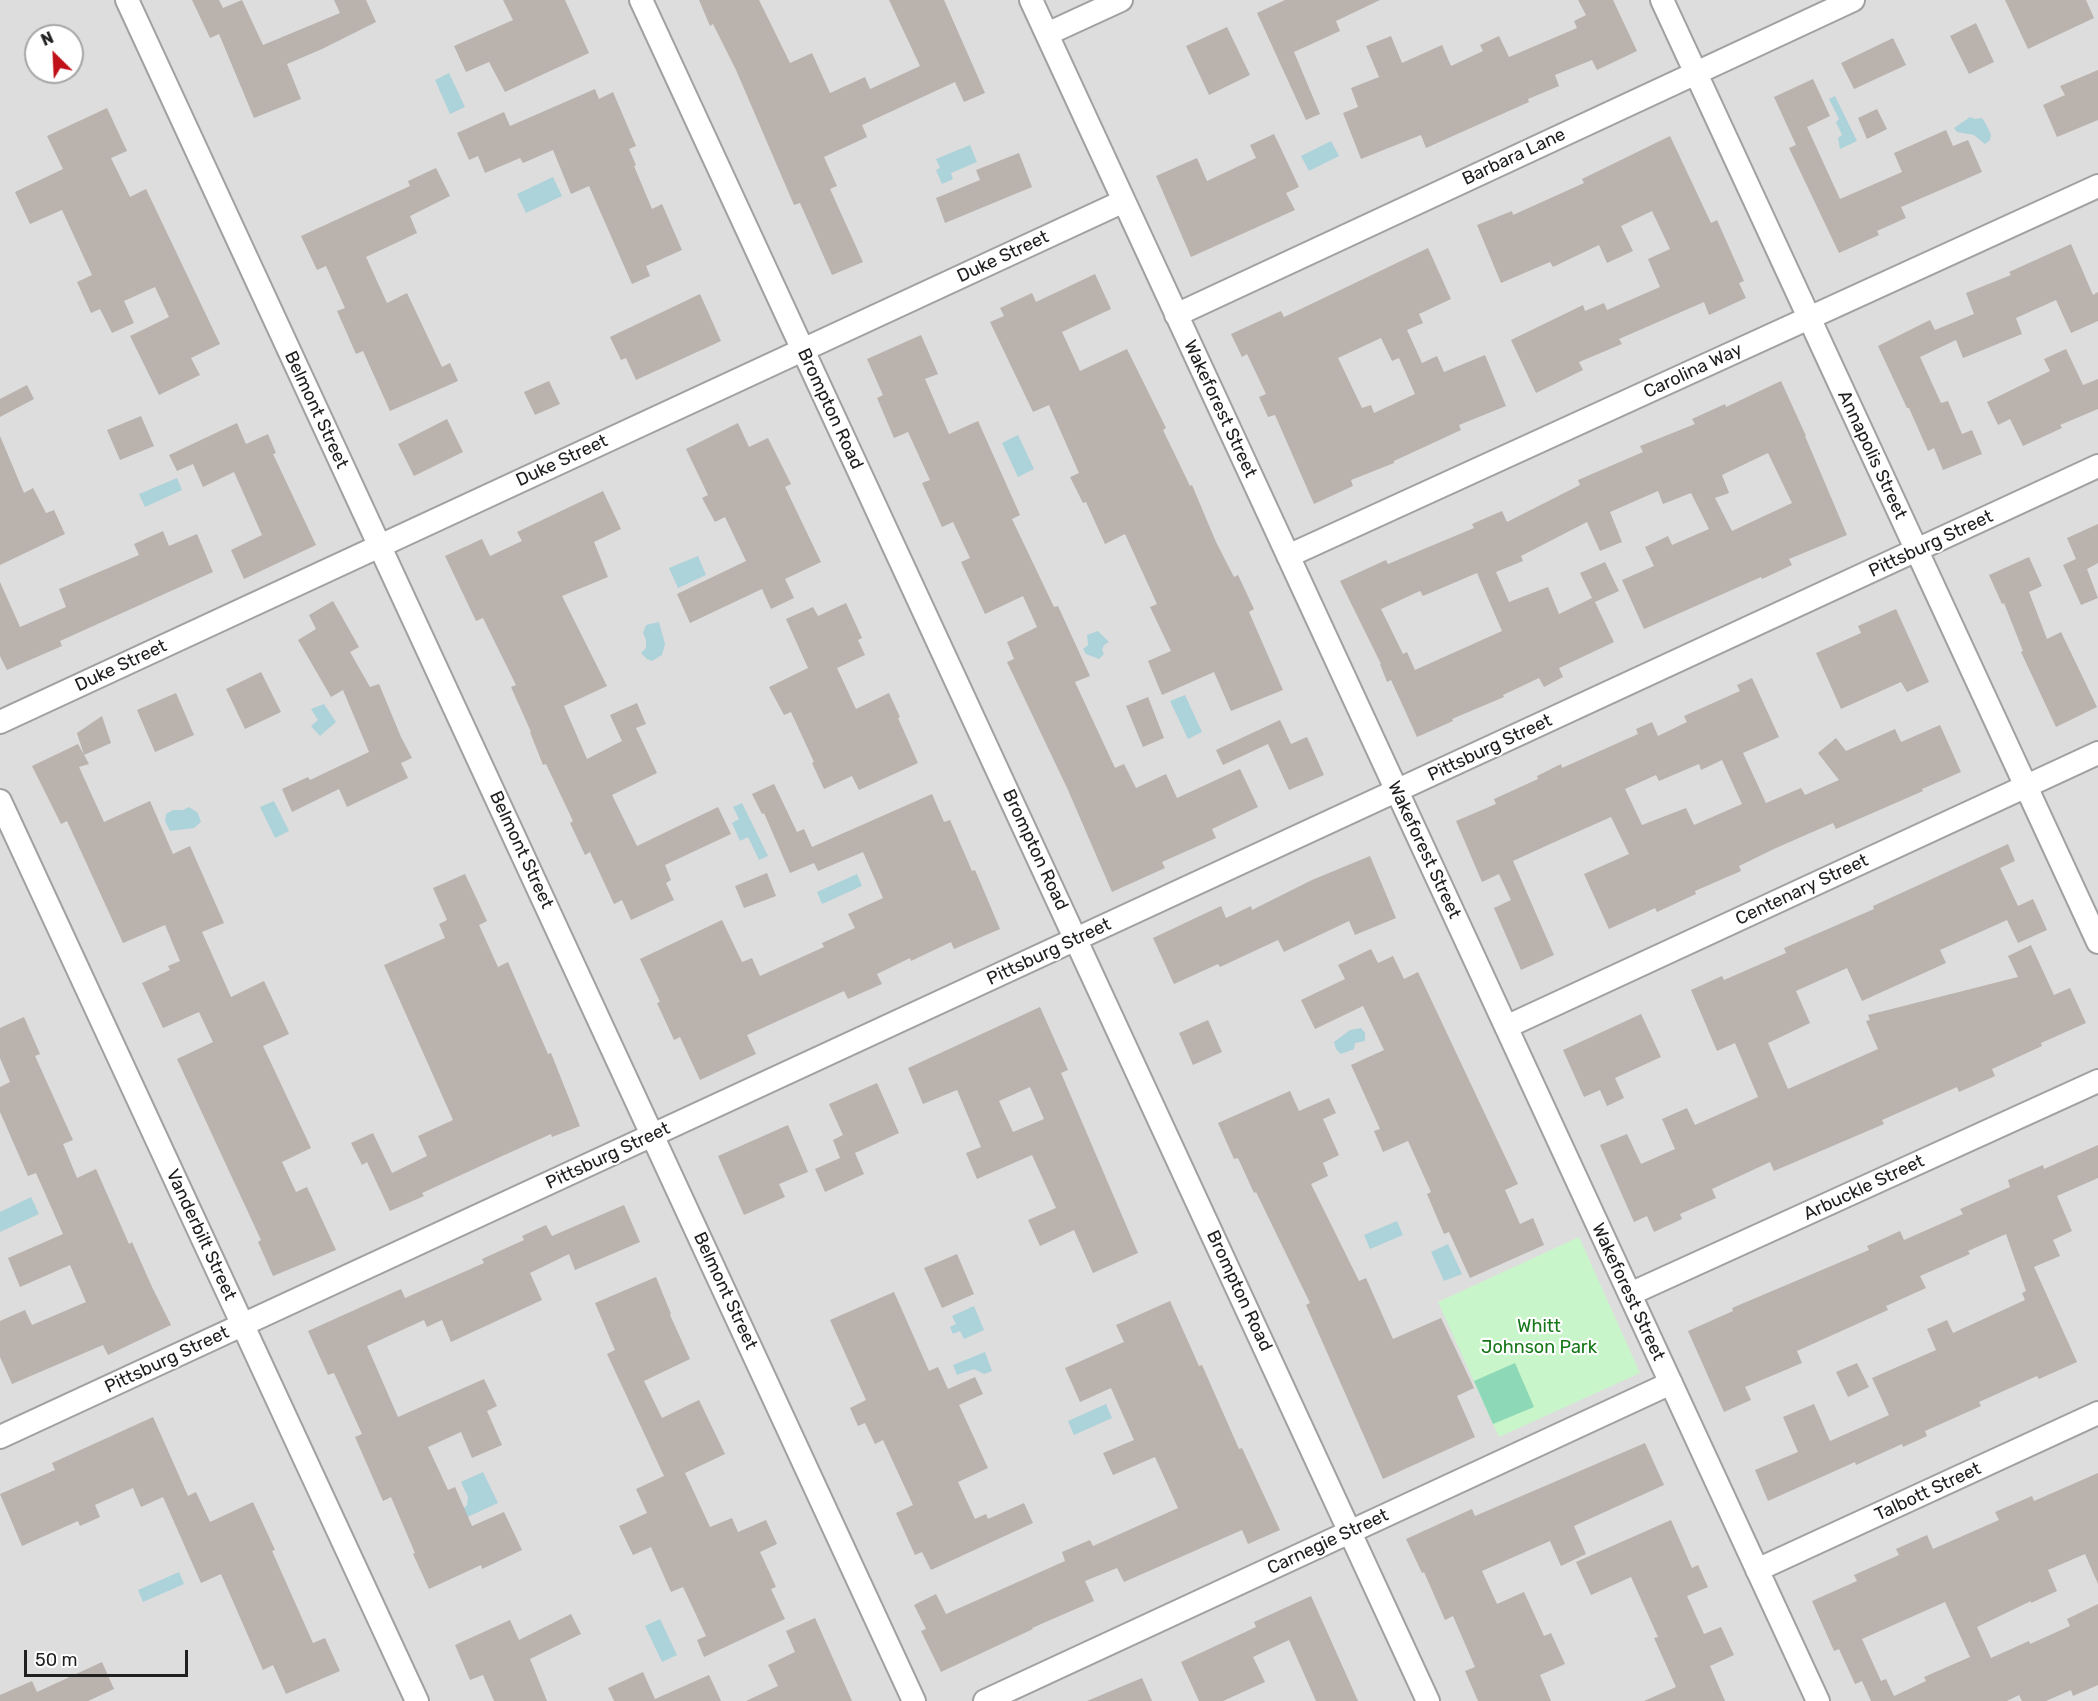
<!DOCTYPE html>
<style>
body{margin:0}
#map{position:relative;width:2098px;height:1701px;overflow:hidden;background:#f0ede8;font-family:Rubik,sans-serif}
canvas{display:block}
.north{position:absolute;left:24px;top:24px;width:60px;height:60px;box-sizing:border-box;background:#fff;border:2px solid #a6a6a6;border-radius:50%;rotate:336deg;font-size:16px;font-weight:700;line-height:24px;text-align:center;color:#202020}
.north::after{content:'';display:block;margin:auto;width:21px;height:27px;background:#c0111a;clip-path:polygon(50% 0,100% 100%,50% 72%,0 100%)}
.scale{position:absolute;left:24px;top:1650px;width:164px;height:27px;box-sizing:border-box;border:3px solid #202020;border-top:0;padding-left:8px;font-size:18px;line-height:21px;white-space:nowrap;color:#202020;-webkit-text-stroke:4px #fff;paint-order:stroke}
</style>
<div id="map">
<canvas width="2098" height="1701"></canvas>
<div class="north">N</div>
<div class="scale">50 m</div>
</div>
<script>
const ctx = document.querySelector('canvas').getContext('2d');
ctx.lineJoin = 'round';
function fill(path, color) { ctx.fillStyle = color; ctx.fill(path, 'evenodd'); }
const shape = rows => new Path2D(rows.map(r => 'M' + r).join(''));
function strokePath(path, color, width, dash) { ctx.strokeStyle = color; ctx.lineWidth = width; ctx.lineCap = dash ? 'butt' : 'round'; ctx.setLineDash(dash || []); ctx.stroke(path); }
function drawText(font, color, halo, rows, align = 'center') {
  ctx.font = font + ' Rubik,sans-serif'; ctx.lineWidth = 4.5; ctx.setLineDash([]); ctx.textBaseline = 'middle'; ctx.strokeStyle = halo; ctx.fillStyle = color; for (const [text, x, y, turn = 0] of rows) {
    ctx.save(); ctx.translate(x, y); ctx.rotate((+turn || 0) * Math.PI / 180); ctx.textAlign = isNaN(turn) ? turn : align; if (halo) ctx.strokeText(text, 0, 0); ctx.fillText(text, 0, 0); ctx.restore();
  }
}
fill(shape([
 [0,0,2098,0,2098,1701,0,1701],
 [36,36,72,36,72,72,36,72]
]), '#dedddd');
fill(shape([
 [1579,1237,1640,1373,1499,1437,1438,1302]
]), '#c9f5ca');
fill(shape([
 [1515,1363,1534,1407,1493,1424,1474,1381]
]), '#8cd8b7');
fill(shape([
 [449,73,465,107,450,114,435,80],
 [1835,96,1857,141,1840,149,1838,138,1842,135,1836,122,1839,119,1829,99],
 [1970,117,1975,119,1982,118,1986,124,1991,135,1990,140,1985,144,1974,135,1957,132,1954,128],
 [1331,141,1339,156,1309,171,1301,156],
 [970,145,977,162,951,173,953,179,942,184,936,170,940,168,936,159],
 [553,177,562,196,526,213,517,194],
 [1018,435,1034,469,1018,477,1002,443],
 [177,478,182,490,145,507,139,494],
 [698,556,706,575,678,588,669,568],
 [659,622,665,644,662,655,652,661,647,659,641,653,646,648,646,640,643,633,646,625],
 [1098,631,1109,642,1104,645,1102,650,1104,654,1099,659,1086,654,1083,649,1088,645,1087,635],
 [1185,695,1202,732,1188,739,1170,701],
 [324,704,336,722,320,736,311,726,318,720,311,709],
 [274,801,289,831,275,838,260,807],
 [742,803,768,856,759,860,748,837,740,841,732,823,739,819,733,807],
 [189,807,198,813,201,822,194,828,170,831,165,821,166,814,173,810,183,810],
 [857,874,862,886,822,904,817,892],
 [1361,1028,1365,1033,1365,1041,1355,1043,1354,1049,1341,1054,1336,1049,1334,1042,1350,1030],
 [31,1197,39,1214,0,1232,0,1212],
 [1397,1221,1403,1235,1370,1249,1364,1235],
 [1448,1244,1462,1274,1444,1281,1431,1252],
 [974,1306,984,1330,964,1339,960,1331,953,1334,950,1327,956,1324,952,1316],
 [985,1352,992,1371,984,1374,974,1369,957,1375,953,1365],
 [1106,1404,1112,1418,1074,1435,1068,1421],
 [483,1472,498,1503,463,1519,460,1512,467,1505,468,1497,461,1482],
 [179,1572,184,1584,143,1602,138,1590],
 [660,1619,677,1655,662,1662,645,1626]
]), '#acd2da');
fill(shape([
 [192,0,219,0,223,8,242,0,263,45,340,13,334,0,366,0,376,22,322,49,287,64,301,99,254,118,219,34,210,38],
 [503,0,565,0,589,53,505,92,489,62,466,72,454,46,513,20],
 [699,0,759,0,790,63,812,53,830,93,865,77,870,89,920,66,889,0,944,0,985,93,964,102,955,82,862,125,867,137,824,157,837,186,830,189,863,262,832,275,800,203,794,205,736,70,713,24,710,26],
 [1285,0,1380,0,1336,21,1340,31,1294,52,1320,114,1306,120,1257,13],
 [1578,0,1613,0,1637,51,1597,70,1592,60,1555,75,1559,86,1528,99,1529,102,1426,148,1421,135,1361,159,1343,113,1358,107,1351,88,1379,77,1366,46,1391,36,1402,63,1442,45,1451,66,1483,51,1480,45,1499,36,1509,57,1577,28,1574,21,1586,15],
 [2005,0,2086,0,2094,18,2028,49],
 [1976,23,1994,62,1969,74,1950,36],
 [1227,27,1250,75,1209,95,1186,46],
 [1893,38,1906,65,1854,89,1841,63],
 [2098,70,2098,120,2057,137,2043,105,2065,95,2060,86],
 [1813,79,1830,116,1807,127,1840,199,1902,172,1894,153,1946,130,1953,146,1968,140,1982,172,1901,207,1906,218,1877,231,1879,235,1839,253,1789,148,1796,145,1774,97],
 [595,89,599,99,613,92,636,146,629,149,636,165,634,166,652,209,662,204,682,250,646,266,650,276,632,284,589,186,571,194,553,150,523,163,520,158,485,173,478,156,469,160,457,133,504,112,510,126],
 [107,108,127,151,111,158,130,197,146,189,220,344,191,358,200,375,159,395,130,336,169,317,155,287,124,301,134,323,112,333,100,309,91,313,77,282,92,275,62,210,30,224,15,192,63,169,47,136],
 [1877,109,1887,129,1867,139,1858,118],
 [1274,134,1299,187,1286,193,1295,210,1191,257,1156,176,1197,158,1207,181,1256,158,1250,145],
 [1670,136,1711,223,1717,220,1744,281,1739,283,1746,298,1709,315,1704,302,1619,339,1622,344,1579,362,1583,370,1536,393,1511,340,1583,305,1585,311,1604,303,1607,310,1660,287,1648,259,1670,249,1652,211,1621,226,1633,251,1607,263,1599,245,1553,267,1550,262,1501,283,1477,225,1512,211,1513,215,1584,183,1582,179],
 [1019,153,1032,187,945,223,936,198,980,180,976,170],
 [436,168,450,196,410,216,417,233,366,257,387,303,407,293,442,367,450,363,458,381,390,411,363,351,356,354,337,311,345,308,326,266,317,270,301,236,410,186,408,181],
 [2071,244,2093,295,2098,292,2098,321,2071,333,2056,300,2016,318,2022,334,1963,358,1956,340,1920,357,1941,403,1948,401,1962,434,1972,430,1982,454,1943,470,1934,448,1928,451,1909,408,1907,408,1878,346,1930,320,1935,330,1974,314,1966,293,2011,275,2009,272],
 [1428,248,1451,299,1419,314,1423,323,1407,330,1422,363,1437,356,1444,372,1485,355,1506,406,1459,425,1461,430,1394,461,1394,463,1351,480,1353,486,1314,504,1275,415,1268,417,1259,397,1266,394,1247,354,1242,357,1231,334,1281,311,1284,317],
 [1381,338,1392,361,1399,358,1415,394,1374,413,1371,405,1362,408,1338,358],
 [1095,274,1111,309,1062,332,1080,371,1127,349,1166,428,1163,430,1190,486,1192,485,1216,542,1234,577,1238,575,1254,609,1249,612,1283,690,1231,711,1214,672,1162,695,1148,661,1171,651,1150,607,1157,604,1125,534,1105,544,1086,502,1083,503,1070,477,1079,473,1049,405,1033,412,990,322,1004,316,1000,308,1032,293,1036,302],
 [700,294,721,341,636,380,626,358,621,360,610,337],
 [921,335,938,374,925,379,949,434,978,421,1020,515,1012,519,1054,607,1058,606,1090,676,1075,682,1115,768,1124,764,1136,788,1166,774,1177,798,1240,769,1258,807,1212,829,1216,838,1162,862,1165,868,1112,892,1068,790,1007,662,1014,659,1007,642,1037,627,1023,596,985,614,961,562,970,558,953,522,942,527,922,483,930,480,908,432,894,438,877,398,883,395,867,359],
 [2066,349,2083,385,2098,379,2098,409,2060,425,2062,428,2023,446,2010,419,1998,425,1987,402,2050,371,2044,359],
 [549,381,560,404,535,415,524,392],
 [1781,381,1806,436,1805,436,1847,535,1789,559,1792,565,1762,579,1761,577,1644,629,1622,580,1654,566,1645,547,1668,536,1672,545,1709,529,1691,493,1663,504,1658,491,1610,512,1622,542,1600,551,1587,522,1521,556,1523,561,1496,572,1509,602,1548,587,1559,614,1592,598,1580,573,1605,562,1619,591,1595,602,1614,642,1559,668,1563,677,1544,687,1539,678,1503,695,1504,697,1452,719,1453,721,1417,737,1391,680,1387,682,1380,664,1381,664,1340,581,1386,560,1388,564,1474,528,1472,524,1502,511,1507,522,1580,485,1578,480,1643,452,1640,446,1695,424,1692,419,1725,404,1726,407],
 [1768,453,1792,503,1732,531,1715,498,1729,493,1722,475],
 [1477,573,1502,631,1415,670,1407,652,1403,654,1381,609,1420,591,1423,596],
 [27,385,34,399,0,417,0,399],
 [141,416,154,446,120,460,107,430],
 [447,419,463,452,414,476,398,444],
 [237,423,246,444,268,434,276,453,273,454,316,545,244,579,231,550,262,535,234,472,203,487,193,464,177,471,169,455],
 [738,423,749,447,768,438,791,484,785,487,821,562,785,579,794,598,771,609,762,589,690,623,677,594,746,561,725,517,715,522,702,498,708,495,686,449],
 [0,436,24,493,33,488,46,513,54,510,65,534,0,565],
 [603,491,621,529,594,542,608,577,562,596,607,686,564,706,587,759,622,741,610,715,637,703,646,724,636,728,657,773,612,795,637,846,718,807,731,834,665,865,671,880,666,883,674,900,631,920,622,900,614,904,590,852,585,855,570,823,573,821,546,764,543,765,530,732,531,732,511,687,516,685,483,618,476,621,445,556,482,539,490,556,522,541,517,532],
 [2098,524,2098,563,2087,569,2098,598,2081,605,2063,565,2076,559,2067,538],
 [163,531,169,546,197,534,213,572,60,641,62,646,7,670,0,656,0,582,20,627,66,607,59,589,139,555,134,544],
 [2029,557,2042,586,2029,592,2047,639,2061,632,2097,707,2056,727,2021,652,2023,651,2004,603,2002,604,1989,575],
 [333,601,359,647,350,652,370,687,379,684,401,737,412,758,401,763,408,778,347,807,339,789,292,812,282,789,308,777,310,780,369,752,343,690,331,697,298,640,316,629,309,615],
 [846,603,862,638,858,640,865,655,837,668,856,709,889,693,900,717,898,718,918,763,859,790,852,776,824,789,812,763,814,762,791,712,784,715,769,687,808,668,786,619,813,607,818,616],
 [1896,609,1929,682,1907,692,1901,682,1841,709,1816,653,1861,633,1858,626],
 [261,672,281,712,245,729,226,689],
 [1752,678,1779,737,1743,753,1766,803,1801,788,1805,795,1839,780,1818,753,1836,738,1846,751,1895,729,1901,742,1940,725,1961,772,1922,789,1923,791,1836,829,1833,823,1776,848,1739,866,1741,871,1695,891,1696,894,1657,912,1655,908,1609,929,1584,874,1629,854,1611,817,1559,840,1513,861,1554,955,1521,970,1494,908,1511,900,1499,874,1482,882,1456,821,1496,804,1494,799,1538,779,1537,776,1561,764,1562,768,1638,734,1636,729,1652,722,1658,736,1687,722,1684,716,1740,691,1737,685],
 [1722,760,1742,804,1694,825,1686,808,1642,825,1625,789,1656,775,1659,781,1699,764,1701,770],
 [176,693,194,735,155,752,137,710],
 [1148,697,1164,738,1143,747,1126,706],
 [102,716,111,743,84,755,77,733],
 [1280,720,1291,744,1307,737,1324,775,1289,790,1268,744,1223,765,1216,750],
 [78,744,89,764,79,767,104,822,150,801,173,854,190,846,224,923,202,932,231,997,264,981,289,1034,263,1046,311,1148,282,1162,296,1192,307,1187,336,1250,273,1276,258,1242,261,1240,177,1059,213,1042,199,1012,163,1028,142,983,170,970,168,966,180,961,165,925,123,943,67,821,61,824,32,766],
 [774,784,797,832,804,829,812,847,932,794,944,822,950,820,972,871,975,870,1000,929,954,949,951,942,911,961,910,958,877,974,882,984,848,999,844,991,747,1035,756,1054,700,1080,680,1037,674,1040,657,1003,660,1002,640,959,722,920,742,962,752,958,760,976,824,947,822,943,855,928,848,914,883,898,863,852,818,871,814,863,790,873,764,813,762,814,752,794],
 [2008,844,2015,861,2000,868,2018,906,2033,899,2047,930,2018,943,2007,920,1940,950,1946,963,1862,1001,1847,968,1796,991,1810,1023,1768,1043,1788,1089,1878,1049,1866,1021,1870,1020,1868,1015,2018,977,2008,956,2031,945,2054,995,2070,988,2086,1023,2041,1043,2042,1046,1992,1069,1995,1076,1959,1092,1957,1087,1882,1120,1884,1124,1774,1171,1770,1162,1712,1189,1716,1198,1680,1214,1682,1219,1654,1232,1647,1216,1634,1222,1600,1145,1627,1134,1641,1164,1675,1149,1662,1119,1687,1108,1695,1125,1758,1097,1735,1043,1717,1051,1691,990,1722,976,1724,980,1786,953,1784,948,1874,909,1873,906],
 [1370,856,1396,918,1355,935,1349,921,1284,952,1278,940,1220,967,1218,964,1174,984,1153,938,1221,906,1226,918,1251,906,1252,910,1312,880],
 [767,873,776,896,744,908,735,886],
 [465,874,487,921,479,925,498,967,508,962,548,1054,551,1053,580,1126,552,1137,551,1134,500,1157,422,1193,424,1196,390,1211,367,1162,362,1165,351,1143,373,1133,392,1173,427,1156,418,1136,453,1120,384,965,445,938,439,924,447,920,433,888],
 [1371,949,1378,963,1393,956,1404,979,1418,972,1518,1184,1505,1190,1520,1224,1533,1218,1544,1245,1470,1278,1449,1232,1444,1234,1427,1194,1431,1192,1408,1141,1383,1152,1374,1131,1380,1129,1351,1065,1384,1050,1363,1006,1315,1029,1301,1000,1345,979,1338,965],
 [1040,1007,1068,1070,1061,1073,1138,1253,1093,1273,1074,1230,1040,1246,1028,1220,1056,1208,1032,1155,977,1179,966,1153,981,1147,957,1090,923,1104,908,1068],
 [1030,1087,1044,1119,1013,1132,999,1101],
 [1641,1014,1661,1057,1615,1078,1624,1098,1607,1106,1600,1090,1584,1097,1563,1050],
 [24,1017,40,1054,35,1056,73,1140,63,1144,77,1178,96,1169,129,1244,132,1242,152,1287,171,1325,108,1355,103,1345,12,1384,0,1357,0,1321,25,1310,32,1325,86,1302,70,1265,20,1287,8,1258,63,1234,36,1173,28,1176,0,1112,0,1087,10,1082,0,1058,0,1028],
 [1208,1020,1222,1052,1193,1065,1179,1033],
 [877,1083,899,1133,855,1153,864,1174,825,1192,815,1169,840,1158,833,1140,843,1135,829,1104],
 [1290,1091,1299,1111,1329,1098,1336,1113,1323,1119,1339,1155,1323,1163,1328,1176,1311,1184,1359,1281,1366,1278,1393,1339,1441,1318,1474,1388,1457,1396,1475,1437,1383,1479,1306,1305,1310,1303,1256,1192,1254,1193,1238,1158,1234,1159,1218,1123],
 [788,1125,808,1172,779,1184,785,1197,744,1215,718,1156],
 [2098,1145,2098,1178,2057,1196,2072,1231,2053,1240,2060,1256,2034,1267,2077,1362,2039,1379,2037,1376,1979,1402,1981,1406,1925,1431,1927,1436,1903,1447,1902,1444,1856,1465,1855,1462,1768,1501,1755,1470,1798,1452,1783,1417,1814,1404,1830,1441,1889,1415,1872,1378,1936,1350,1927,1329,1947,1320,1953,1333,2025,1300,2022,1293,2026,1291,2006,1234,1968,1251,1970,1254,1920,1276,1926,1288,1886,1306,1888,1310,1797,1351,1802,1363,1745,1387,1751,1400,1724,1412,1688,1331,1733,1311,1732,1308,1869,1250,1867,1246,1900,1231,1904,1240,1963,1214,1960,1209,2010,1187,2008,1180,2043,1165,2044,1169],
 [624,1205,640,1242,575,1270,569,1254,530,1273,542,1300,451,1342,442,1320,427,1327,424,1320,367,1346,398,1417,484,1379,497,1406,487,1411,502,1445,472,1458,461,1432,428,1447,448,1490,455,1487,472,1526,504,1512,522,1550,482,1569,481,1565,429,1589,413,1554,415,1553,391,1497,383,1501,355,1437,362,1434,334,1373,328,1375,308,1331,401,1289,405,1298,484,1263,482,1259,524,1240,522,1236,546,1225,552,1236],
 [957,1254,974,1294,942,1308,924,1268],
 [656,1277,671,1314,670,1315,690,1359,644,1381,662,1418,699,1400,725,1454,685,1473,710,1527,732,1518,738,1532,766,1520,777,1544,760,1552,776,1587,771,1589,785,1619,704,1657,697,1640,706,1636,683,1587,671,1592,651,1547,633,1555,619,1526,647,1513,636,1489,664,1476,607,1354,615,1350,595,1303],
 [894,1292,929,1371,938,1367,948,1389,975,1377,983,1394,959,1405,988,1468,958,1482,975,1519,986,1514,988,1519,1024,1503,1033,1523,931,1570,922,1552,915,1555,896,1513,913,1505,883,1440,875,1444,865,1423,858,1426,850,1408,866,1400,830,1320],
 [1170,1301,1199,1366,1202,1365,1239,1449,1242,1448,1280,1530,1248,1544,1242,1530,1124,1582,1117,1568,1085,1581,1094,1601,1032,1628,1033,1629,941,1672,921,1631,926,1629,914,1605,936,1594,946,1614,1065,1561,1062,1552,1090,1540,1093,1546,1178,1508,1155,1457,1113,1475,1103,1453,1134,1440,1111,1388,1080,1402,1065,1368,1124,1342,1116,1325],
 [1857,1363,1869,1387,1848,1397,1836,1372],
 [153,1417,188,1496,196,1492,210,1522,253,1502,275,1550,272,1551,313,1643,325,1638,340,1671,286,1694,273,1665,263,1670,221,1574,201,1583,163,1497,141,1507,133,1488,95,1505,100,1517,80,1526,78,1521,22,1546,0,1494,55,1470,52,1463],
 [1645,1443,1664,1485,1574,1526,1586,1554,1561,1566,1550,1541,1482,1571,1497,1604,1524,1592,1544,1636,1551,1633,1565,1664,1540,1675,1551,1701,1478,1701,1465,1671,1475,1667,1453,1616,1445,1620,1424,1572,1422,1573,1406,1539,1472,1509,1475,1516],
 [2098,1473,2098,1584,2085,1554,2048,1570,2057,1591,2031,1603,2031,1601,1977,1627,1991,1658,2029,1641,2030,1644,2070,1626,2067,1619,2098,1604,2098,1685,2073,1696,2071,1690,2046,1701,2022,1701,2019,1695,2007,1701,1871,1701,1862,1681,1855,1684,1839,1649,1834,1651,1812,1601,1857,1581,1854,1575,1899,1555,1896,1549,1927,1535,1933,1549,1999,1520,1995,1512,2032,1496,2034,1501],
 [1945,1602,1970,1657,1924,1677,1926,1681,1894,1696,1886,1679,1881,1681,1862,1639],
 [1671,1520,1692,1568,1698,1565,1708,1587,1687,1596,1704,1634,1721,1627,1734,1655,1710,1666,1725,1701,1644,1701,1676,1687,1654,1638,1658,1637,1631,1577,1591,1595,1576,1562],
 [1311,1596,1358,1701,1316,1701,1289,1640,1253,1657,1265,1682,1223,1701,1199,1701,1181,1662,1256,1627,1254,1622],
 [571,1614,581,1634,530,1659,547,1701,494,1701,483,1675,470,1680,455,1645,510,1620,519,1640],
 [815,1618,852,1701,746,1701,778,1686,768,1665,795,1652,786,1631],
 [102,1662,114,1689,88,1701,0,1701,0,1695,32,1681,37,1692],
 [643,1672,655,1699,709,1675,721,1701,614,1701,608,1688],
 [1142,1678,1152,1701,1087,1701]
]), '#b9b2ad');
const minor = shape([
 [127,0,914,1701],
 [641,0,1428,1701],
 [1031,0,1818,1701],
 [1662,0,2098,942],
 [1047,34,1121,0],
 [1176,315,1853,0],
 [1288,556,2098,186],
 [0,722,1124,201],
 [0,801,417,1701],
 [1506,1027,2098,753],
 [1630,1294,2098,1081],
 [0,1437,2098,466],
 [1757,1570,2098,1413],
 [985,1701,1671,1383]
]);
strokePath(minor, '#a1a1a1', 26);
strokePath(minor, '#fff', 22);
drawText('18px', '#202020', '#fff', [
 ["Barbara Lane",1514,157,-25],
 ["Duke Street",1003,257,-25],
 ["Carolina Way",1693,371,-25],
 ["Brompton Road",830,409,65],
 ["Wakeforest Street",1220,409,65],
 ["Belmont Street",316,410,65],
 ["Annapolis Street",1872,455,65],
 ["Duke Street",562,461,-25],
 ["Pittsburg Street",1931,544,-25],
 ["Duke Street",121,666,-25],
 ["Pittsburg Street",1490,748,-25],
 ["Belmont Street",521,850,65],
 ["Brompton Road",1035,850,65],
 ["Wakeforest Street",1424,850,65],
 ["Centenary Street",1802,890,-25],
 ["Pittsburg Street",1049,952,-25],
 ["Pittsburg Street",608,1156,-25],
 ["Arbuckle Street",1864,1188,-25],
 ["Vanderbilt Street",201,1235,65],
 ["Belmont Street",725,1291,65],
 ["Brompton Road",1239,1291,65],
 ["Wakeforest Street",1628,1292,65],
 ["Pittsburg Street",167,1360,-25],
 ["Talbott Street",1928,1492,-25],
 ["Carnegie Street",1328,1542,-25]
]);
drawText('18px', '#157718', '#fff', [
 ["Whitt",1539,1327],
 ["Johnson Park",1539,1348]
]);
</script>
